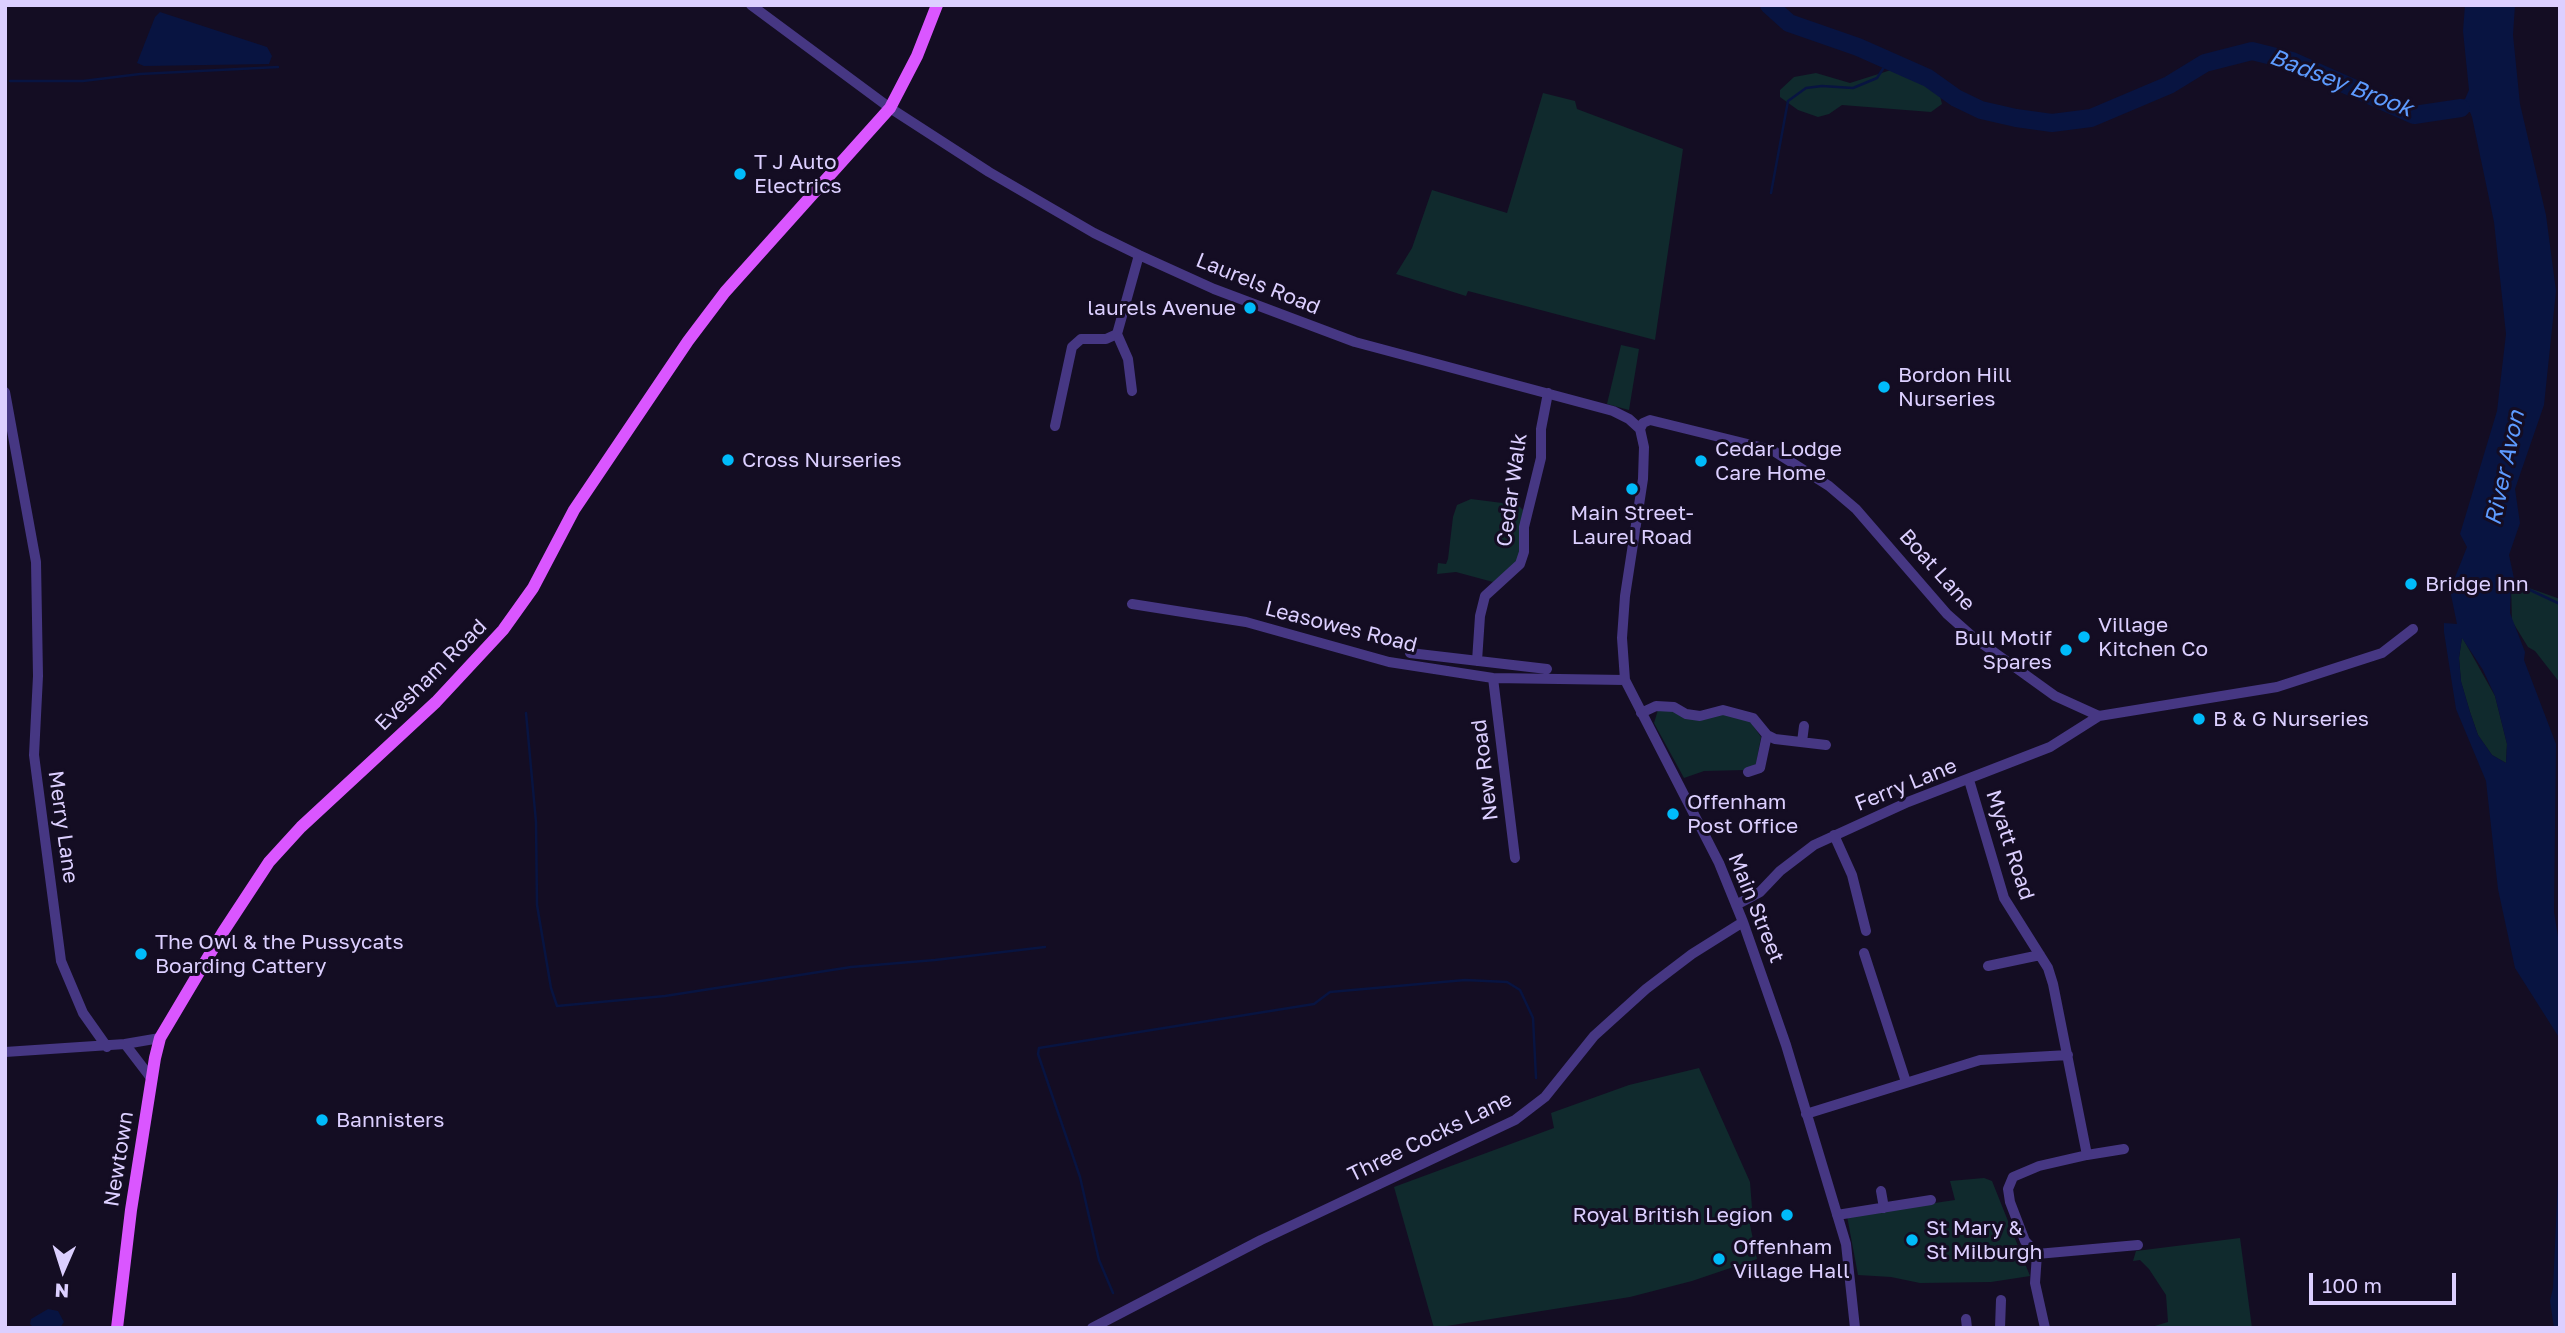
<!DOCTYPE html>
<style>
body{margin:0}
#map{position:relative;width:2565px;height:1333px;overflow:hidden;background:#140d23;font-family:"Golos Text",sans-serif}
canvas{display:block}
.frame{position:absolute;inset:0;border:7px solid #dccfff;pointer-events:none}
.north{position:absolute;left:28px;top:1235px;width:70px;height:70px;-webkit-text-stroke:5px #140d23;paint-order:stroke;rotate:183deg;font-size:19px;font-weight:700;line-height:28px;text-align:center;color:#dccfff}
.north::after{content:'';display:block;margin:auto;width:24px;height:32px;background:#dccfff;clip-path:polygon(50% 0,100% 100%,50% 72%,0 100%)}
.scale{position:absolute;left:2309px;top:1273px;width:147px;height:32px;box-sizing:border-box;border:4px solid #dccfff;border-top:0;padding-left:9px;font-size:21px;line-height:24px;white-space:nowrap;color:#dccfff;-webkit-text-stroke:5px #140d23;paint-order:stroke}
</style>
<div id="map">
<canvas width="2565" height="1333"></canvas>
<div class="frame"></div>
<div class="north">N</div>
<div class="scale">100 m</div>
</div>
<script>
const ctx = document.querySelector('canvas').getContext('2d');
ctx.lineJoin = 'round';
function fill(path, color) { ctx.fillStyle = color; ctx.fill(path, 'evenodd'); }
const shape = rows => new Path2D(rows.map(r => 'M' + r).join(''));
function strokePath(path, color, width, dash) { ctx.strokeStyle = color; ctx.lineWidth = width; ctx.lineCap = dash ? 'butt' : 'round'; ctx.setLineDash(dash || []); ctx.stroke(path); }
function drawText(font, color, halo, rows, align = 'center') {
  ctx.font = font + ' "Golos Text",sans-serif'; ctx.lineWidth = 6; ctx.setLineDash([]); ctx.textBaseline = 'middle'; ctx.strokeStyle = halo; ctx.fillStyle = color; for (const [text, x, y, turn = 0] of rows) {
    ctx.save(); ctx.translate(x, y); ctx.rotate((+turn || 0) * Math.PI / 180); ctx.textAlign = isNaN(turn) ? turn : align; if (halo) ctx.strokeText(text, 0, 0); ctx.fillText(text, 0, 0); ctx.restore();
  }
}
fill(shape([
 [1891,70,1928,84,1939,92,1942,104,1931,112,1842,105,1829,114,1818,117,1798,110,1780,97,1780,90,1794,77,1816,73,1850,83],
 [1543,93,1575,101,1577,109,1683,149,1655,340,1468,291,1466,296,1396,274,1412,248,1432,190,1507,213],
 [1621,345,1639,349,1629,410,1607,404],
 [1471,499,1518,505,1523,510,1521,550,1516,563,1493,582,1456,572,1437,574,1438,563,1446,564,1448,559,1453,517,1457,505],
 [2515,583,2560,599,2560,683,2535,651,2528,647,2512,621,2511,584],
 [2462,637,2495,696,2507,744,2506,763,2492,755,2478,735,2470,712,2461,682,2459,658],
 [1658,710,1728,715,1750,721,1761,737,1756,764,1746,770,1704,771,1684,778,1654,723],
 [1699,1068,1750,1182,1752,1208,1747,1210,1757,1259,1692,1281,1630,1297,1434,1328,1394,1187,1554,1128,1551,1113,1629,1085],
 [1984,1178,1992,1181,2030,1276,1991,1282,1920,1283,1891,1277,1858,1275,1847,1216,1955,1200,1950,1181],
 [2240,1238,2252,1328,2148,1328,2168,1322,2166,1295,2149,1269,2140,1260,2133,1261,2136,1251]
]), '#102a2d');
fill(shape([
 [2465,5,2515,5,2513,35,2520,104,2546,215,2556,291,2544,405,2515,489,2520,523,2509,555,2515,583,2511,584,2510,613,2525,652,2524,660,2556,744,2554,912,2560,949,2560,1039,2515,968,2498,889,2486,781,2456,709,2444,632,2444,623,2457,624,2450,590,2467,547,2460,534,2497,411,2506,334,2494,222,2472,117,2470,112,2439,113,2446,105,2465,99,2469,90,2463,31],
 [2462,638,2483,670,2495,696,2507,744,2506,763,2492,755,2478,735,2470,712,2461,681,2459,658],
 [160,12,267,47,272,56,269,64,144,66,137,63,155,17],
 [2560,1136,2560,1328,2554,1328,2550,1301,2553,1288],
 [48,1309,58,1311,64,1322,60,1328,34,1328,30,1324,31,1319]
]), '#081441');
strokePath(shape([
 [10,81,83,81,140,74,278,67],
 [1771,193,1788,101,1806,88,1822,86,1853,88,1877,78,1888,61],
 [2515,583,2560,604],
 [526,713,536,822,537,905,551,988,557,1006,665,996,851,967,935,960,1045,947],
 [1113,1293,1099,1260,1080,1177,1038,1054,1039,1048,1314,1004,1330,992,1465,980,1507,982,1520,990,1533,1018,1536,1078]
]), '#081441', 2.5);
strokePath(shape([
 [1769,5,1789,23,1858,47,1928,78,1956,98,1981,110,2016,118,2052,123,2091,118,2169,85,2205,63,2252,51,2292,61,2414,115,2461,108]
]), '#081441', 18);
strokePath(shape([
 [751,5,890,108,989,172,1094,233,1139,255,1214,289,1355,342,1613,411,1629,419,1640,429,1644,447,1643,479,1625,596,1622,638,1625,680,1719,863,1743,922,1786,1045,1846,1244,1855,1328],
 [1117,334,1128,359,1132,391],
 [5,392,36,562,38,676,34,755,61,961,83,1013,107,1047],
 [1055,426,1072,347,1081,339,1106,339,1117,334,1139,255],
 [1640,429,1643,423,1650,420,1772,450,1829,486,1856,509,1947,614,1973,637,2055,696,2099,716,2277,687,2382,653,2413,629],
 [1132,604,1246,622,1389,662,1493,678,1625,680],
 [1410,653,1547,669],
 [1477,661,1480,616,1485,596,1520,564,1524,552,1524,527,1541,458,1541,429,1548,393],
 [1493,678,1515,858],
 [1641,713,1656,706,1674,707,1686,714,1700,716,1723,710,1753,718,1767,735],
 [1767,735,1775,739,1826,745],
 [1802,742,1804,726],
 [1748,772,1760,768,1767,735],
 [1969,780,2004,898,2048,968,2053,984,2087,1155,2039,1166,2013,1177,2008,1189,2010,1202,2025,1241,2037,1254,2138,1245],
 [1834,835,1852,875,1866,931],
 [1736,905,1760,892,1780,871,1814,845,1908,802,2050,747,2099,716],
 [1864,953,1906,1082],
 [1988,966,2040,955],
 [125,1044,160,1038],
 [5,1052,125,1044,151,1078],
 [1806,1114,1980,1060,2068,1055],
 [2087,1155,2124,1149],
 [1881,1191,1884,1208],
 [1837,1215,1931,1200],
 [2037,1254,2035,1283,2045,1328],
 [1966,1319,1967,1328],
 [1092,1328,1261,1240,1515,1120,1545,1097,1594,1036,1646,989,1692,954,1743,922],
 [2000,1328,2001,1300]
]), '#463783', 10);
strokePath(shape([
 [117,1328,131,1210,155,1058,160,1038,223,932,269,862,301,827,436,702,503,630,533,588,574,510,688,341,725,292,890,108,917,56,937,5]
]), '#da56ff', 12);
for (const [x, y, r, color] of [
 [740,174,7,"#00bbfa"],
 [1250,308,7,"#00bbfa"],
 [1884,387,7,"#00bbfa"],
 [728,460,7,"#00bbfa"],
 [1701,461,7,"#00bbfa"],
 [1632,489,7,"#00bbfa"],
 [2411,584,7,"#00bbfa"],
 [2084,637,7,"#00bbfa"],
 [2066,650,7,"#00bbfa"],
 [2199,719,7,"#00bbfa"],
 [1673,814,7,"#00bbfa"],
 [141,954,7,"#00bbfa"],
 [322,1120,7,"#00bbfa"],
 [1787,1215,7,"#00bbfa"],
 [1912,1240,7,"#00bbfa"],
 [1719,1259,7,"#00bbfa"]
]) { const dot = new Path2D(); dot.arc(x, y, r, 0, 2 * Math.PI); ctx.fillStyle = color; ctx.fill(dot); strokePath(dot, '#140d23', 2.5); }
drawText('21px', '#dccfff', '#140d23', [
 ["T J Auto",754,162],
 ["Electrics",754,186],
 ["laurels Avenue",1236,308,"right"],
 ["Bordon Hill",1898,375],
 ["Nurseries",1898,399],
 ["Cedar Lodge",1715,449],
 ["Care Home",1715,473],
 ["Cross Nurseries",742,460],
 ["Main Street-",1632,513,"center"],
 ["Laurel Road",1632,537,"center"],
 ["Bridge Inn",2425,584],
 ["Village",2098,625],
 ["Kitchen Co",2098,649],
 ["Bull Motif",2052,638,"right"],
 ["Spares",2052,662,"right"],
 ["B & G Nurseries",2213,719],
 ["Offenham",1687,802],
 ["Post Office",1687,826],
 ["The Owl & the Pussycats",155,942],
 ["Boarding Cattery",155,966],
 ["Bannisters",336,1120],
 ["Royal British Legion",1773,1215,"right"],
 ["St Mary &",1926,1228],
 ["St Milburgh",1926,1252],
 ["Offenham",1733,1247],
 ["Village Hall",1733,1271]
], 'left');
drawText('21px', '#dccfff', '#140d23', [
 ["Laurels Road",1258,284,22],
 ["Cedar Walk",1512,490,-82],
 ["Boat Lane",1937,570,48],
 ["Leasowes Road",1341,627,14],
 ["Evesham Road",431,675,-45],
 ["New Road",1485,770,-97],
 ["Ferry Lane",1906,785,-22],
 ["Merry Lane",63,827,82],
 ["Myatt Road",2010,845,72],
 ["Main Street",1756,908,68],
 ["Three Cocks Lane",1430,1137,-26],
 ["Newtown",119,1159,-81]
]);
drawText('italic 23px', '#5d9bff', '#140d23', [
 ["Badsey Brook",2341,83,21],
 ["River Avon",2505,468,-78]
]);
</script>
